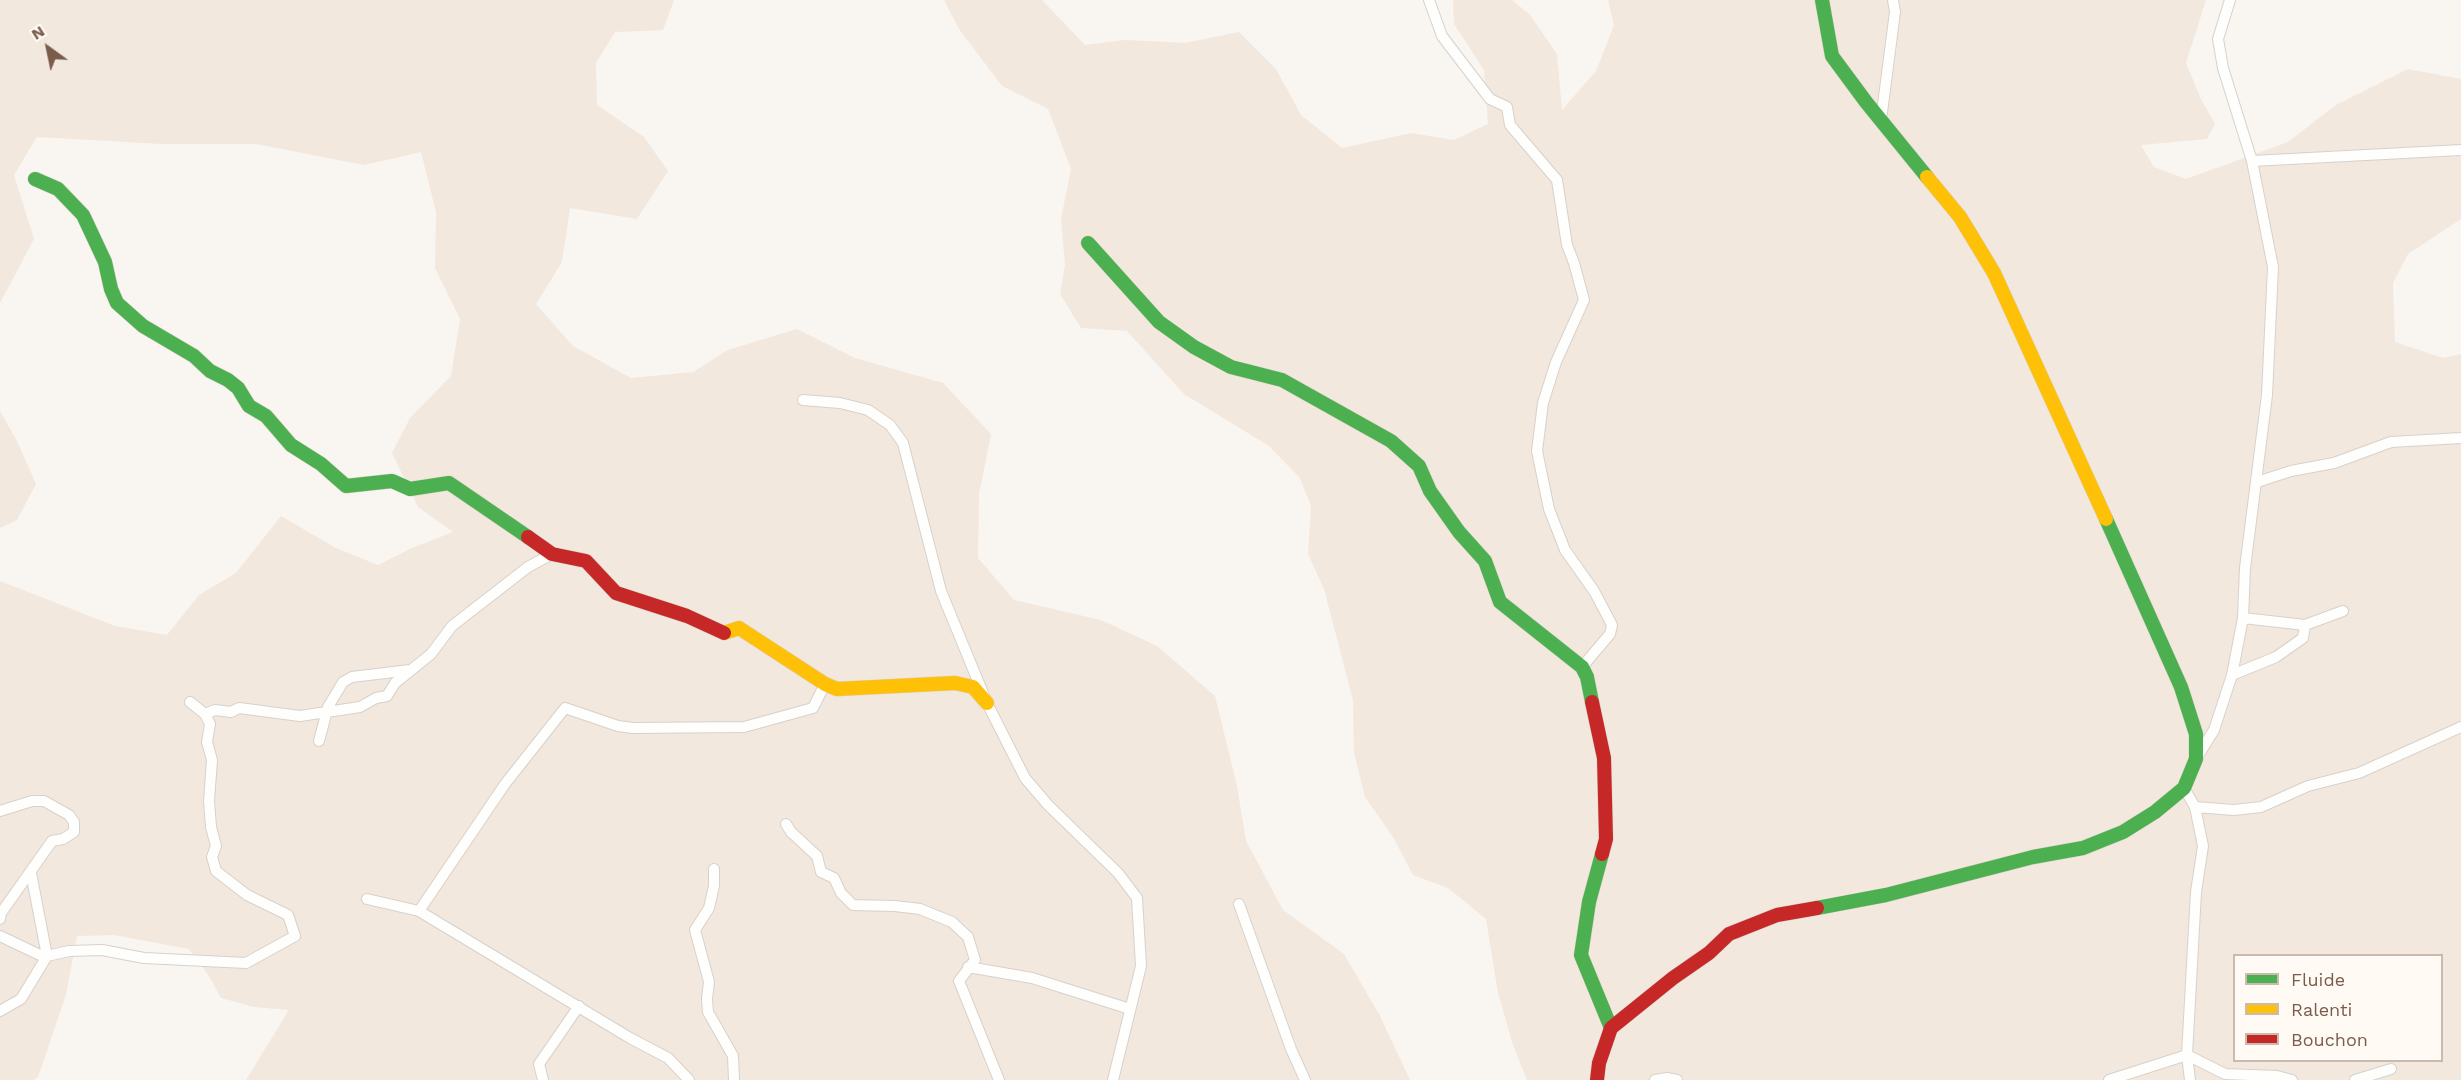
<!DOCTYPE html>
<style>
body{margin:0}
#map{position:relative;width:2461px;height:1080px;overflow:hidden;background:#f9f5f0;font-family:"Work Sans",sans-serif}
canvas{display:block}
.legend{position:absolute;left:2233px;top:954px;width:210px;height:108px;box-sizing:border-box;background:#fffaf3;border:2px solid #cabbb1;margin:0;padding:8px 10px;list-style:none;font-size:18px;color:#7a5c4d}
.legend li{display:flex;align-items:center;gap:12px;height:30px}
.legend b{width:30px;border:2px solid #cabbb1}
.north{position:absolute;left:18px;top:18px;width:60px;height:60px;-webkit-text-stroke:4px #fffaf3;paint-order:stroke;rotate:327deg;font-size:16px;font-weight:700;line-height:24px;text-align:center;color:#7a5c4d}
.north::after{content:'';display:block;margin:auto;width:21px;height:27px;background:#7a5c4d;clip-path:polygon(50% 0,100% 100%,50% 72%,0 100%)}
</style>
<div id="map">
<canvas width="2461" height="1080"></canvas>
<ul class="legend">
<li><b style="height:8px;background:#4caf50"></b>Fluide</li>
<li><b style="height:8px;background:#ffc107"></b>Ralenti</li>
<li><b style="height:8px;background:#c62828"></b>Bouchon</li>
</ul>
<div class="north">N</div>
</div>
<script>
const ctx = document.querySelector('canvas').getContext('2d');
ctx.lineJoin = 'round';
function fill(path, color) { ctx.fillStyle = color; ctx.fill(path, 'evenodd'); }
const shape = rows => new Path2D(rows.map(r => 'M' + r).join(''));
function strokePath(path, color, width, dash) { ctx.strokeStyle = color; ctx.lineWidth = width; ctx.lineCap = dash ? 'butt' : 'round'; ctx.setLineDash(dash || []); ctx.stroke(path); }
fill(shape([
 [0,0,674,0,663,30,615,32,596,63,597,105,644,137,668,171,637,219,570,208,562,262,536,304,573,346,631,378,693,372,728,350,797,329,855,358,943,383,991,434,979,494,978,558,1014,600,1101,620,1157,646,1215,696,1237,786,1246,841,1283,910,1344,954,1380,1016,1410,1080,246,1080,289,1010,254,1007,221,998,209,976,189,949,114,935,77,936,66,995,38,1077,33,1080,0,1080,0,581,115,626,167,635,199,595,236,573,281,516,336,548,378,565,412,548,453,532,418,507,392,453,410,418,451,376,460,319,435,268,436,212,421,152,364,165,256,144,162,144,37,137,14,175,34,239,0,303],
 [944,0,1042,0,1085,45,1125,40,1185,43,1239,32,1276,69,1301,115,1342,148,1411,133,1454,140,1488,124,1484,70,1454,24,1453,0,1512,0,1530,15,1557,54,1562,110,1596,71,1614,25,1608,0,2206,0,2186,63,2201,99,2215,124,2207,139,2141,145,2154,167,2186,179,2288,142,2336,105,2408,69,2461,79,2461,219,2408,254,2393,283,2395,342,2443,358,2461,354,2461,1080,1527,1080,1513,1045,1498,993,1486,919,1448,888,1413,875,1393,837,1365,797,1354,752,1353,700,1324,589,1308,554,1311,506,1300,478,1269,446,1184,394,1127,331,1081,328,1060,294,1065,265,1061,219,1071,169,1048,109,1002,86,959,29],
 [2234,956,2442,956,2442,1060,2234,1060],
 [0,411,17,441,36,484,17,520,0,528]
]), '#f2e8de');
const street = shape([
 [1429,0,1442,36,1490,99,1507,107,1510,125,1557,180,1567,245,1574,263,1584,300,1556,362,1543,403,1537,451,1549,509,1565,550,1594,591,1612,625,1610,634,1582,667],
 [1881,120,1895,12,1893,0],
 [2252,161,2461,150],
 [803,400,840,403,868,410,890,425,903,443,941,591,987,703,1025,778,1048,805,1118,873,1137,898,1141,966,1113,1080],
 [2257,482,2291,471,2334,463,2391,442,2461,438],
 [2305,625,2343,611],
 [2232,675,2276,657,2303,638,2305,625,2243,618],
 [205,714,215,710,231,712,239,708,300,716,360,707,376,698,387,696,395,683,431,654,452,626,528,567,552,554],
 [319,741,328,707,343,682,352,677,410,670],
 [2196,759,2214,730,2232,675,2243,618,2245,568,2267,395,2273,267,2252,161,2223,68,2218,39,2230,0],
 [2184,788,2195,807,2203,846,2196,892,2187,1055,2190,1080],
 [2195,807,2234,810,2261,807,2308,786,2359,773,2461,727],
 [0,811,32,801,44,801,69,815,74,822,74,832,63,839,52,841,1,913,0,919],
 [786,824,791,832,817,856,821,872,834,878,841,893,853,905,895,906,920,909,952,922,968,937,975,960,959,981,999,1080],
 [714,869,714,886,709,908,695,930,709,982,707,999,708,1012,733,1056,734,1080],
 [367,899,419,911,630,1038,668,1058,689,1080],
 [1239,904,1291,1049,1305,1080],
 [419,911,505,784,565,708,618,726,633,728,744,727,813,708,825,684],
 [0,936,40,955,47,956,69,951,102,950,144,958,246,963,295,936,288,915,247,895,216,871,212,857,216,846,211,827,209,801,212,760,207,742,210,724,205,714,190,702],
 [968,967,1032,978,1130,1009],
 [0,1011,21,999,47,956,31,873],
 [543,1080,539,1064,579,1006],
 [1655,1080,1667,1078,1677,1080],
 [2109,1080,2187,1055,2225,1074,2277,1076,2292,1080],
 [2355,1080,2391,1069]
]);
const fast = shape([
 [1822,0,1832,56,1866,102,1927,177],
 [35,179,58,189,83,215,105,262,111,289,117,303,143,326,194,356,210,371,228,380,238,388,249,406,266,416,291,445,321,464,346,486,392,481,410,489,449,483,528,537],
 [1088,243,1159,322,1194,347,1231,367,1282,380,1391,441,1419,466,1430,491,1459,532,1485,561,1500,602,1582,667,1587,677,1592,702],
 [1602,854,1589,902,1581,955,1611,1028],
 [1817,908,1886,895,2033,857,2083,848,2123,832,2155,812,2184,788,2196,759,2196,734,2181,687,2106,519]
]);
const slow = shape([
 [1927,177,1960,217,1994,273,2106,519],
 [724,633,739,628,825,684,837,689,955,683,973,687,987,703]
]);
const jam = shape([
 [528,537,552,554,586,561,616,593,687,616,724,633],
 [1592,702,1604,758,1606,839,1602,854],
 [1597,1080,1599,1063,1611,1028,1673,978,1709,953,1729,934,1777,915,1817,908]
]);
strokePath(street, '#d7d1cb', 12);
strokePath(fast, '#d9d2cb', 15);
strokePath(slow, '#d9d2cb', 15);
strokePath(jam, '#d9d2cb', 15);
strokePath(street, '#fefefd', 10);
strokePath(fast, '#4caf50', 14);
strokePath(slow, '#ffc107', 14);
strokePath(jam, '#c62828', 14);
</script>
